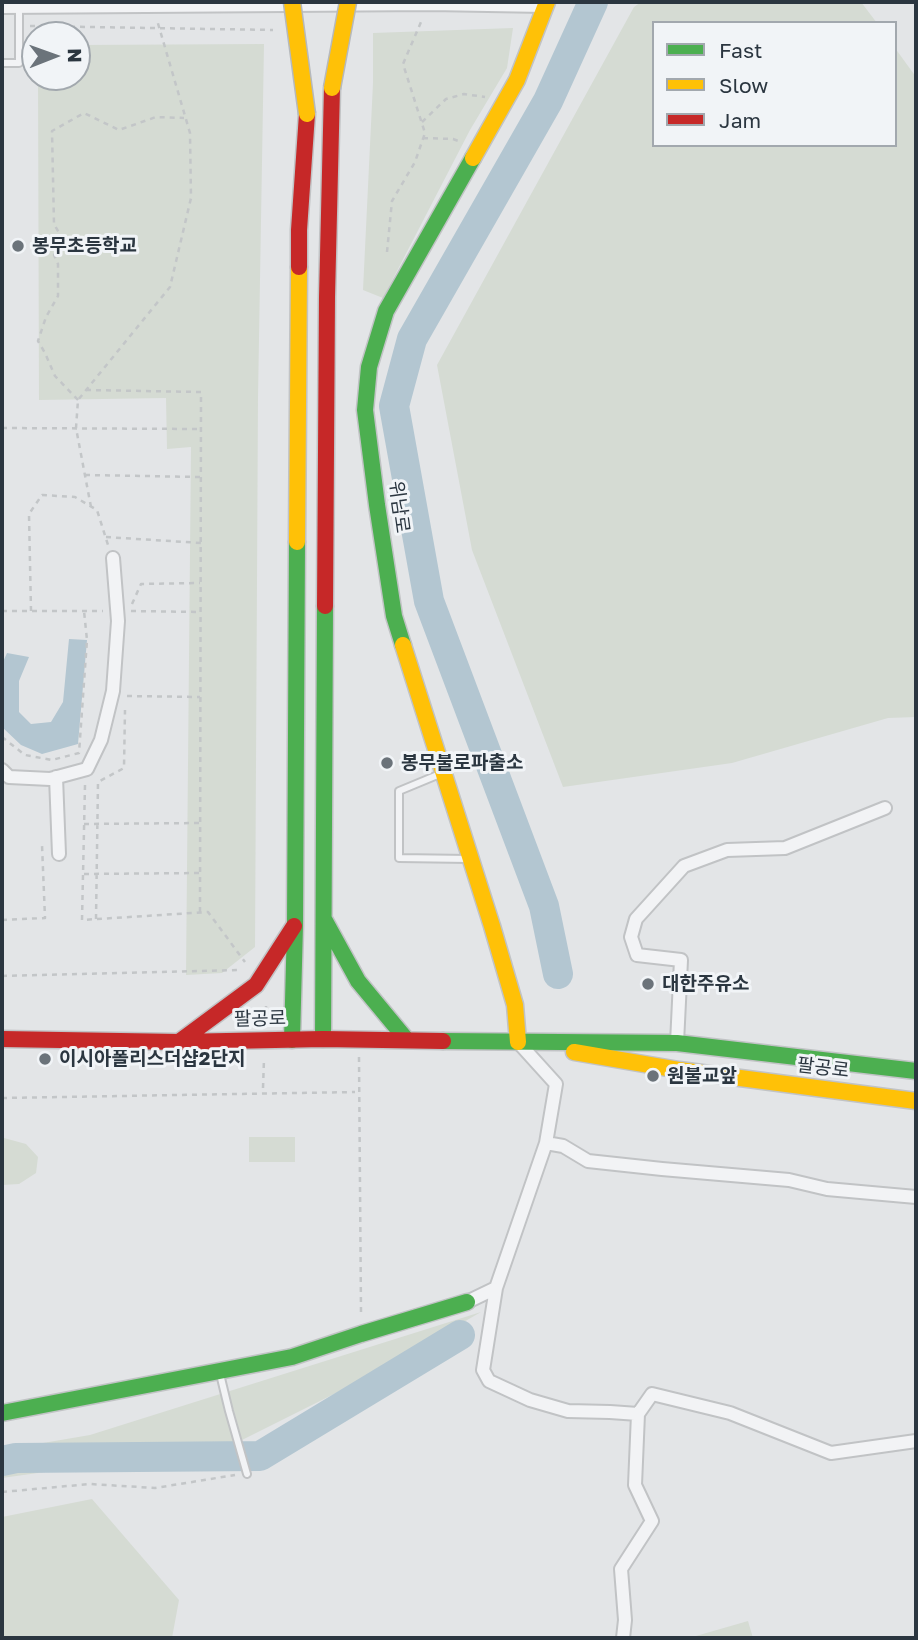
<!DOCTYPE html>
<meta charset="utf-8">
<style>
body{margin:0}
#map{position:relative;width:918px;height:1640px;overflow:hidden;background:#e3e5e7;font-family:"Golos Text",sans-serif}
canvas{display:block}
.frame{position:absolute;inset:0;border:4px solid #2b3640;pointer-events:none}
.legend{position:absolute;left:652px;top:21px;width:245px;height:126px;box-sizing:border-box;background:#f1f4f7;border:2px solid #a2a8ae;margin:0;padding:9px 12px;list-style:none;font-size:21px;color:#2b3640}
.legend li{display:flex;align-items:center;gap:14px;height:35px}
.legend b{width:35px;border:2px solid #a2a8ae}
.north{position:absolute;left:21px;top:21px;width:70px;height:70px;box-sizing:border-box;background:#f1f4f7;border:2px solid #a2a8ae;border-radius:50%;rotate:89deg;font-size:19px;font-weight:700;line-height:28px;text-align:center;color:#2b3640}
.north::after{content:'';display:block;margin:auto;width:24px;height:32px;background:#6b737a;clip-path:polygon(50% 0,100% 100%,50% 72%,0 100%)}
</style>
<div id="map">
<canvas width="918" height="1640"></canvas>
<div class="frame"></div>
<ul class="legend">
<li><b style="height:9px;background:#4caf50"></b>Fast</li>
<li><b style="height:9px;background:#ffc107"></b>Slow</li>
<li><b style="height:9px;background:#c62828"></b>Jam</li>
</ul>
<div class="north">N</div>
</div>
<script>
const ctx = document.querySelector('canvas').getContext('2d');
ctx.lineJoin = 'round';
function fill(path, color) { ctx.fillStyle = color; ctx.fill(path, 'evenodd'); }
const shape = rows => new Path2D(rows.map(r => 'M' + r).join(''));
function strokePath(path, color, width, dash) { ctx.strokeStyle = color; ctx.lineWidth = width; ctx.lineCap = dash ? 'butt' : 'round'; ctx.setLineDash(dash || []); ctx.stroke(path); }
function drawText(font, color, halo, rows, align = 'center') {
  ctx.font = font + ' "Golos Text","Noto Sans KR",sans-serif'; ctx.lineWidth = 6; ctx.setLineDash([]); ctx.textBaseline = 'middle'; ctx.strokeStyle = halo; ctx.fillStyle = color; for (const [text, x, y, turn = 0] of rows) {
    ctx.save(); ctx.translate(x, y); ctx.rotate((+turn || 0) * Math.PI / 180); ctx.textAlign = isNaN(turn) ? turn : align; if (halo) ctx.strokeText(text, 0, 0); ctx.fillText(text, 0, 0); ctx.restore();
  }
}
fill(shape([
 [641,2,861,2,877,23,654,23,654,145,895,145,895,48,916,77,916,717,888,718,732,763,563,787,472,550,437,365,634,7],
 [513,28,507,68,470,130,383,298,363,290,373,83,373,33],
 [264,44,258,397,255,947,222,973,186,975,191,447,167,449,166,398,39,400,38,77,77,77,77,45],
 [295,1137,295,1162,249,1162,249,1137],
 [4,1138,26,1144,38,1157,36,1173,19,1184,2,1185,2,1139],
 [481,1312,370,1376,230,1446,2,1478,2,1450,90,1435],
 [92,1499,179,1600,172,1638,2,1638,2,1517],
 [748,1621,753,1638,689,1638]
]), '#d5dbd3');
fill(shape([
 [69,639,87,640,78,744,42,754,21,745,2,727,2,664,7,653,29,657,19,681,19,712,31,724,51,722,63,702]
]), '#b3c6d1');
strokePath(shape([
 [558,974,544,906,429,601,394,406,412,339,548,101,593,2],
 [2,1461,16,1458,260,1456,460,1335]
]), '#b3c6d1', 30);
const lane = shape([
 [2,63,19,63,19,7],
 [440,774,399,791,399,858,469,859],
 [220,1374,229,1411,247,1474]
]);
const street = shape([
 [2,7,431,4,545,6],
 [2,770,9,777,50,779,87,769,101,740,113,691,118,621,113,558],
 [56,777,59,854],
 [677,1043,681,960,637,955,631,937,636,919,684,866,727,850,785,848,885,808],
 [546,1143,563,1146,588,1161,662,1169,789,1180,827,1189,916,1197],
 [496,1288,483,1370,489,1381,530,1400,568,1411,610,1412,638,1414,635,1485,652,1521,621,1569,625,1620,623,1638],
 [467,1302,496,1288,546,1143,556,1084,518,1042],
 [638,1414,652,1394,730,1413,831,1453,916,1441]
]);
const fast = shape([
 [403,645,394,616,377,505,365,410,369,367,386,311,473,158],
 [324,919,358,981,406,1039],
 [323,1039,325,606],
 [292,1040,295,925,297,542],
 [443,1041,677,1043,916,1071],
 [2,1413,292,1357,361,1334,467,1302]
]);
const slow = shape([
 [473,158,517,80,547,2],
 [297,542,299,267],
 [403,645,492,926,515,1005,518,1042],
 [574,1052,679,1070,916,1101]
]);
const jam = shape([
 [299,267,299,230,307,114],
 [325,606,327,297,332,88],
 [2,1039,179,1042,323,1039,443,1041],
 [179,1042,256,985,294,926]
]);
strokePath(lane, '#c1c3c5', 10);
strokePath(street, '#c1c3c5', 16);
strokePath(fast, '#c1c3c5', 19);
strokePath(slow, '#c1c3c5', 19);
strokePath(jam, '#c1c3c5', 19);
strokePath(shape([
 [30,26,273,30],
 [422,122,446,99,464,94,485,97],
 [423,138,453,139,461,142],
 [387,252,392,201,415,162,425,133,403,64,421,22],
 [86,390,201,392,200,912],
 [78,400,55,376,45,353,38,341,46,317,58,296,58,264,54,255,62,238,54,224,52,131,84,113,119,130,156,117,184,118],
 [2,428,201,429],
 [85,475,201,477],
 [91,507,76,428,78,400,170,287,191,198,190,133,157,20],
 [106,537,201,543],
 [132,604,141,584,200,583],
 [2,611,103,611],
 [31,611,29,514,42,495,75,497,97,510,108,545],
 [131,611,200,612],
 [127,696,200,697],
 [2,737,25,755,52,760,79,753,87,640,84,611],
 [85,785,82,920,208,912,245,962],
 [84,824,200,823],
 [84,874,200,873],
 [96,919,98,782,124,768,125,710],
 [2,920,45,918,42,845],
 [2,976,240,970],
 [266,1021,266,1003],
 [359,1057,361,1312],
 [263,1088,264,1059],
 [2,1098,355,1092],
 [2,1492,90,1484,155,1488,235,1475]
]), '#c3c6c8', 2.5, [5, 5]);
strokePath(lane, '#f2f3f5', 6);
strokePath(street, '#f2f3f5', 12);
strokePath(fast, '#4caf50', 16);
strokePath(slow, '#ffc107', 16);
strokePath(jam, '#c62828', 16);
const slowBridge = shape([
 [292,2,307,114],
 [332,88,348,2]
]);
strokePath(slowBridge, '#b6b9bc', 19, []);
strokePath(slowBridge, '#ffc107', 16);
for (const [x, y, r, color] of [
 [18,246,7,"#6b737a"],
 [387,763,7,"#6b737a"],
 [648,984,7,"#6b737a"],
 [45,1059,7,"#6b737a"],
 [653,1076,7,"#6b737a"]
]) { const dot = new Path2D(); dot.arc(x, y, r, 0, 2 * Math.PI); ctx.fillStyle = color; ctx.fill(dot); strokePath(dot, '#f1f4f7', 2.5); }
drawText('bold 19px', '#2b3640', '#f1f4f7', [
 ["봉무초등학교",32,246],
 ["봉무불로파출소",401,763],
 ["대한주유소",662,984],
 ["이시아폴리스더샵2단지",59,1059],
 ["원불교앞",667,1076]
], 'left');
drawText('19px', '#2b3640', '#f1f4f7', [
 ["위남로",399,507,82],
 ["팔공로",260,1019,-1],
 ["팔공로",823,1068,7]
]);
</script>
